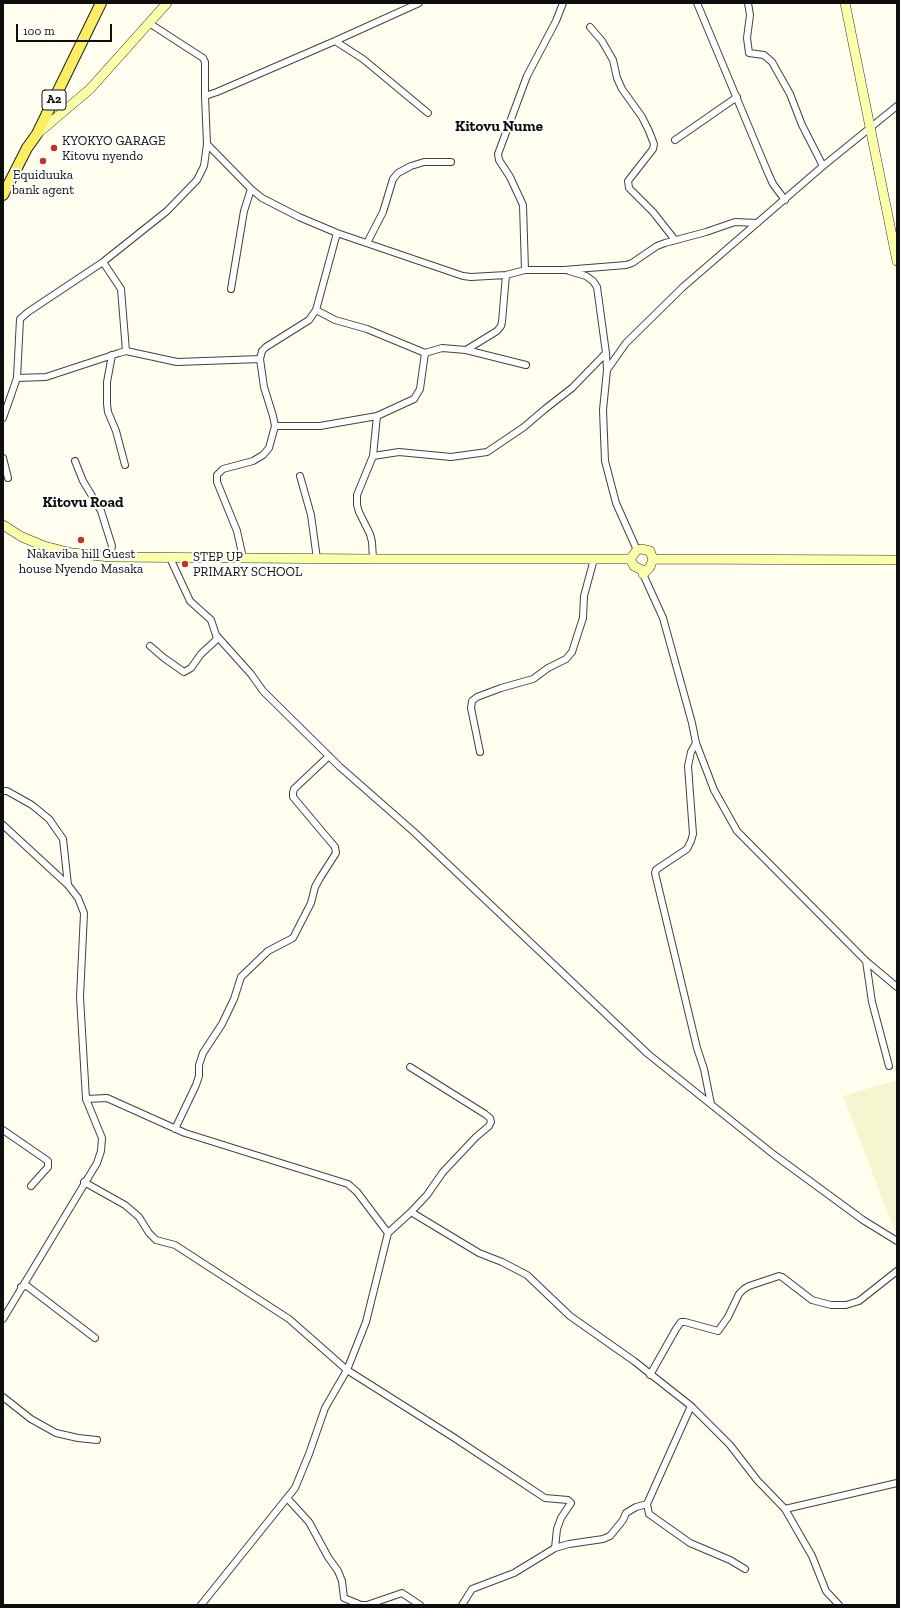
<!DOCTYPE html>
<style>
body{margin:0}
#map{position:relative;width:900px;height:1608px;overflow:hidden;background:#fffeef;font-family:"Zilla Slab",serif}
canvas{display:block}
.frame{position:absolute;inset:0;border:4px solid #0e0e0e;pointer-events:none}
.scale{position:absolute;left:16px;top:24px;width:96px;height:18px;box-sizing:border-box;border:2px solid #0e0e0e;border-top:0;padding-left:5px;font-size:12px;line-height:14px;white-space:nowrap;color:#0e0e0e;-webkit-text-stroke:3px #fff;paint-order:stroke}
</style>
<div id="map">
<canvas width="900" height="1608"></canvas>
<div class="frame"></div>
<div class="scale">100 m</div>
</div>
<script>
const ctx = document.querySelector('canvas').getContext('2d');
ctx.lineJoin = 'round';
function fill(path, color) { ctx.fillStyle = color; ctx.fill(path, 'evenodd'); }
const shape = rows => new Path2D(rows.map(r => 'M' + r).join(''));
function strokePath(path, color, width, dash) { ctx.strokeStyle = color; ctx.lineWidth = width; ctx.lineCap = dash ? 'butt' : 'round'; ctx.setLineDash(dash || []); ctx.stroke(path); }
function drawText(font, color, halo, rows, align = 'center') {
  ctx.font = font + ' "Zilla Slab",serif'; ctx.lineWidth = 4; ctx.setLineDash([]); ctx.textBaseline = 'middle'; ctx.strokeStyle = halo; ctx.fillStyle = color; for (const [text, x, y, turn = 0] of rows) {
    ctx.save(); ctx.translate(x, y); ctx.rotate((+turn || 0) * Math.PI / 180); ctx.textAlign = isNaN(turn) ? turn : align; if (halo) ctx.strokeText(text, 0, 0); ctx.fillText(text, 0, 0); ctx.restore();
  }
}
fill(shape([
 [897,1080,897,1233,894,1229,843,1096]
]), '#f3f6cf');
const street = shape([
 [697,3,768,173,773,184,785,200],
 [748,3,750,15,747,38,749,53,764,55,772,62,790,94,802,125,823,166],
 [590,27,602,41,613,60,617,78,622,89,642,117,649,131,654,144,653,149,628,181,629,188,653,212,675,240],
 [335,41,363,59,428,113],
 [205,96,217,92,335,41,419,3],
 [675,140,737,97],
 [207,144,251,189,262,198,299,217,337,233,463,276,471,277,506,275,525,270,564,270,626,265,632,263,657,246,665,243,706,232,735,222,757,223],
 [367,243,383,212,393,179,398,173,411,166,424,162,451,162],
 [103,262,121,289,126,351],
 [525,270,523,205,510,177,499,160,498,154,527,76,556,21,563,3],
 [569,271,586,276,593,281,597,287,606,353,607,370],
 [231,289,244,211,251,189],
 [316,310,335,320,367,329,425,353,442,348,466,350,526,365],
 [466,350,497,331,501,326,502,322,506,275],
 [112,355,107,382,107,404,108,412,116,431,125,465],
 [17,378,46,377,119,353,126,351,177,362,260,359,262,351,266,347,309,320,316,310,337,233],
 [3,418,17,378,20,319,28,312,103,262,167,211,197,180,204,166,207,144,205,96,205,62,203,58,149,23],
 [275,426,320,426,377,416,414,399,420,389,425,353],
 [373,456,399,452,451,457,487,452,524,427,545,409,572,388,606,353],
 [3,458,8,478],
 [75,461,83,481,101,511,112,546,110,557],
 [300,476,311,515,317,559],
 [637,550,616,503,605,461,603,410,607,370,626,343,683,287,823,166,897,106],
 [243,558,237,531,217,482,217,475,223,469,253,461,263,455,269,448,275,426,273,416,264,387,260,359],
 [373,559,372,542,370,534,359,512,357,505,357,495,373,456,377,416],
 [643,574,663,618,692,723,696,743,714,790,737,831,866,961,897,987],
 [216,635,251,674,263,691,340,767,414,832,648,1054,773,1154,863,1220,897,1241],
 [150,646,164,658,184,672,191,668,201,654,215,641,217,638,211,620,190,601,170,558],
 [696,743,691,752,688,766,693,834,691,841,687,849,660,867,656,870,655,873,697,1048,704,1069,711,1104],
 [480,752,471,708,472,701,477,697,501,688,533,679,548,668,566,659,572,652,583,618,584,596,594,559],
 [3,791,7,791,32,805,49,819,63,839,68,885],
 [3,825,68,885,78,898,84,913,80,997,86,1099,102,1138,101,1151,97,1163,3,1319],
 [866,961,872,1002,889,1066],
 [86,1099,107,1098,185,1133,348,1184,357,1192,388,1233,366,1322,347,1370,325,1408,309,1454,295,1488,201,1605],
 [175,1129,196,1085,199,1076,199,1065,203,1053,222,1024,234,999,241,977,268,951,293,938,311,903,315,887,320,878,336,853,335,847,293,797,293,793,294,789,329,756],
 [3,1130,48,1161,48,1167,31,1186],
 [84,1182,125,1205,139,1217,149,1233,156,1240,175,1245,289,1319,347,1370,453,1437,545,1498,568,1500,571,1503,561,1518,557,1529,555,1548],
 [411,1212,479,1253,502,1262,527,1275,570,1316,634,1361,691,1406,730,1445,757,1480,785,1509,812,1556,826,1591,839,1605],
 [388,1233,411,1212,427,1195,443,1172,476,1137,489,1126,491,1122,490,1118,485,1114,410,1067],
 [21,1287,27,1286,95,1338],
 [650,1375,676,1329,681,1322,685,1322,718,1331,728,1317,739,1294,744,1289,749,1286,779,1276,782,1277,812,1300,831,1305,846,1305,859,1301,897,1271],
 [3,1397,31,1419,56,1433,78,1438,97,1440],
 [691,1406,647,1504,649,1514,690,1543,730,1560,745,1569],
 [287,1498,309,1522,328,1557,338,1571,342,1581,344,1598,361,1605,367,1605,402,1593,420,1605],
 [785,1509,897,1483],
 [462,1605,472,1589,514,1573,555,1548,569,1544,603,1539,610,1536,623,1520,626,1513,636,1507,647,1504]
]);
const secondary = shape([
 [845,3,897,261],
 [37,134,90,89,167,3],
 [3,525,22,537,44,546,72,553,110,557,373,559,630,559],
 [641,549,650,551,653,559,650,567,643,574,642,570,634,566,630,559,637,550,641,549],
 [653,559,897,560]
]);
const primary = shape([
 [3,195,27,148,37,134,101,3]
]);
strokePath(street, '#414141', 8);
strokePath(secondary, '#303030', 10);
strokePath(primary, '#1f1f1f', 12);
strokePath(street, '#fff', 6);
strokePath(secondary, '#fbffaa', 9);
strokePath(primary, '#fbee63', 10);
for (const [x, y, r, color] of [
 [54,148,4,"#c23423"],
 [43,161,4,"#c23423"],
 [81,540,4,"#c23423"],
 [185,564,4,"#c23423"]
]) { const dot = new Path2D(); dot.arc(x, y, r, 0, 2 * Math.PI); ctx.fillStyle = color; ctx.fill(dot); strokePath(dot, '#fff', 1.5); }
for (const [x, y, w] of [
 [54,100,24]
]) { const box = new Path2D(); box.roundRect(x - w / 2, y - 10, w, 20, 3); ctx.fillStyle = '#fff'; ctx.fill(box); strokePath(box, '#0e0e0e', 1); }
drawText('bold 12px', '#0e0e0e', null, [
 ["A2",54,100]
]);
drawText('13px', '#0e0e0e', '#fff', [
 ["KYOKYO GARAGE",62,141],
 ["Kitovu nyendo",62,156],
 ["Equiduuka",43,175,"center"],
 ["bank agent",43,190,"center"],
 ["Nakaviba hill Guest",81,554,"center"],
 ["house Nyendo Masaka",81,569,"center"],
 ["STEP UP",193,557],
 ["PRIMARY SCHOOL",193,572]
], 'left');
drawText('bold 15px', '#0e0e0e', '#fff', [
 ["Kitovu Nume",499,127],
 ["Kitovu Road",83,503]
]);
</script>
